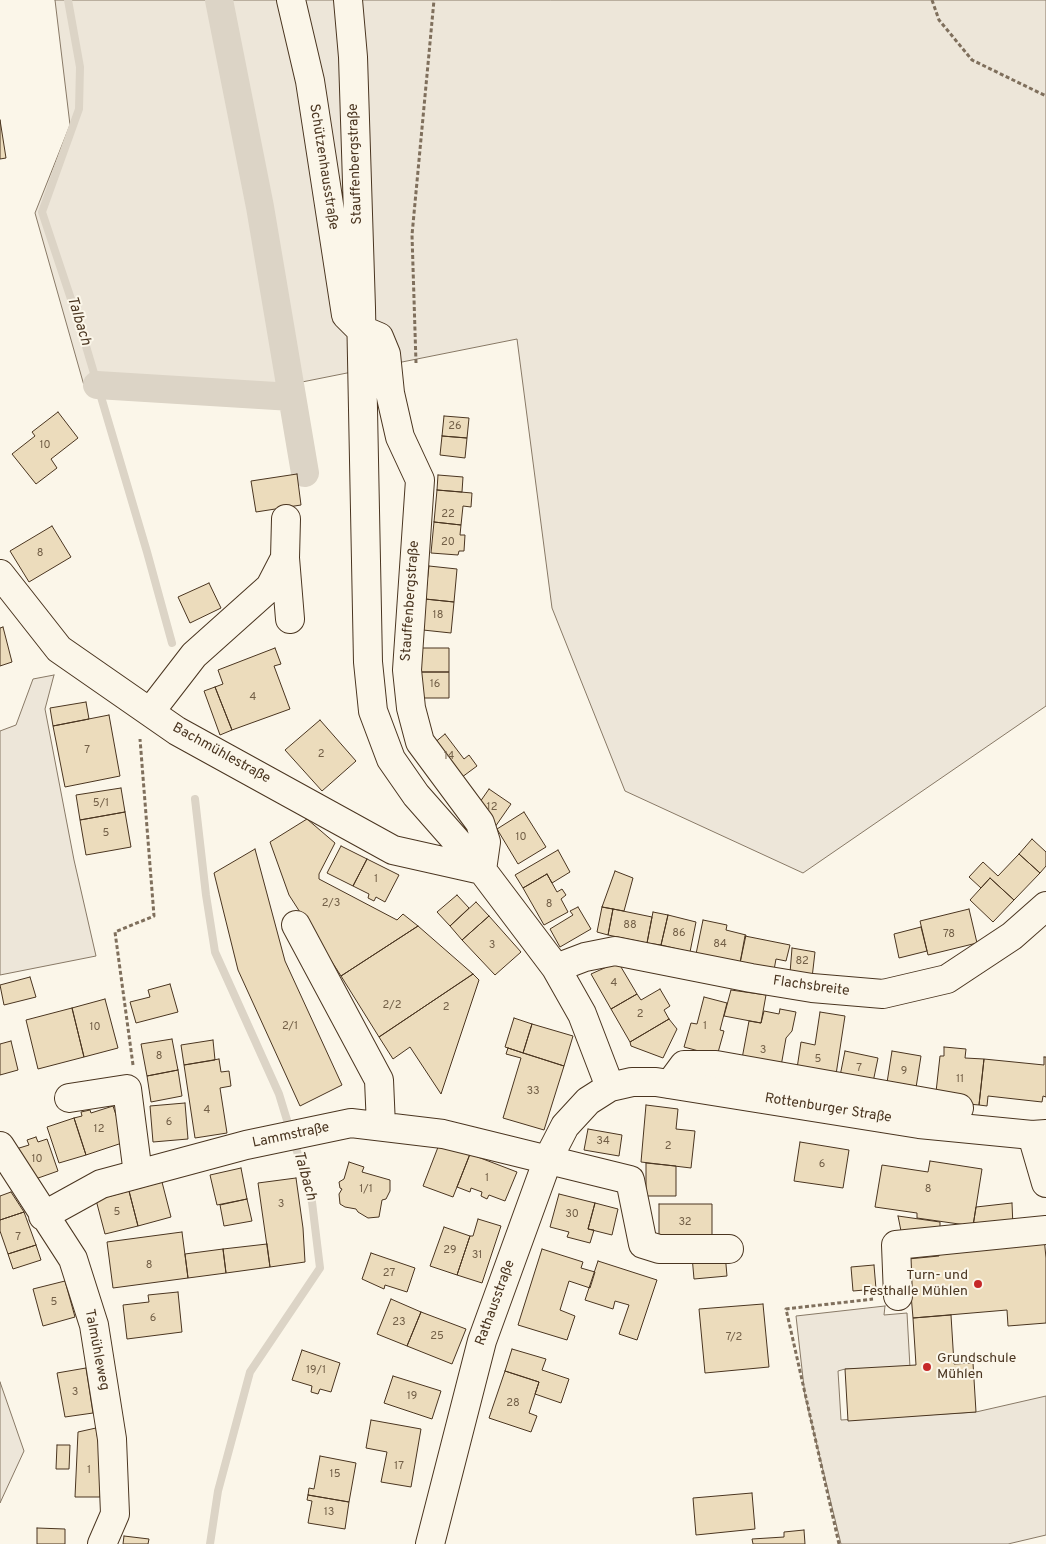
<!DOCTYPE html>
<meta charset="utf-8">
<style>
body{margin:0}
canvas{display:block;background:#fbf6e9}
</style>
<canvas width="1046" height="1544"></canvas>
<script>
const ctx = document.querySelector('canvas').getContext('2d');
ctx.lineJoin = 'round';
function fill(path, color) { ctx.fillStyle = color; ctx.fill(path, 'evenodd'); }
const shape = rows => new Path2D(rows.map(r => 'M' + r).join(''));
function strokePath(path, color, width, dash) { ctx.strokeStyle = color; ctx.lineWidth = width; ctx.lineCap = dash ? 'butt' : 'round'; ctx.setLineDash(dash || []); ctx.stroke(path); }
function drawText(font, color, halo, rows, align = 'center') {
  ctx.font = font + ' Overpass,sans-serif'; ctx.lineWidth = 4; ctx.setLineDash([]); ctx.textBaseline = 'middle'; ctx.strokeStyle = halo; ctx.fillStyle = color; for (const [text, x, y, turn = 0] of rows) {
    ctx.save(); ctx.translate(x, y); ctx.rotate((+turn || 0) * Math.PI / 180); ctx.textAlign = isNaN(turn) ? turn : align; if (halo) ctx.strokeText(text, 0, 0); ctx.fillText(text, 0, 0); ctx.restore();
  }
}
const green = shape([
 [55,0,1046,0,1046,706,803,873,625,791,552,608,517,339,272,388,85,389,35,213,70,125,55,0],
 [54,675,45,709,74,860,96,956,0,975,0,731,16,725,33,679,54,675],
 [885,1306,884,1315,907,1313,910,1368,845,1369,838,1371,841,1420,976,1412,1046,1396,1046,1535,1008,1544,841,1544,805,1396,796,1316,885,1306],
 [0,1382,24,1451,0,1503,0,1382]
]);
fill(green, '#ede6d9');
strokePath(green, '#887966', 1);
strokePath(shape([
 [68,0,80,67,79,109,42,212,80,326,147,552,172,643],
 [195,799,206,895,215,952,279,1094,290,1130],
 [210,1544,218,1491,250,1372,320,1268,312,1202,294,1141]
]), '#dcd4c6', 8);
strokePath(shape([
 [219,0,260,207,305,473],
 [97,385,292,397]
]), '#dcd4c6', 28);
const building = shape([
 [0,120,6,158,0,159,0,120],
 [58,412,78,438,51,459,57,468,36,484,12,454,35,436,32,432,58,412],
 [444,416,469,418,467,438,442,436,444,416],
 [442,436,467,438,465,458,440,455,442,436],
 [297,474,301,505,256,512,251,481,297,474],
 [438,475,463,477,462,492,437,490,438,475],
 [437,490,472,493,471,507,463,506,461,525,434,522,437,490],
 [434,522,461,525,460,535,465,535,464,551,459,551,458,555,431,553,434,522],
 [52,526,71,557,29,582,10,551,52,526],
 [429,566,457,569,454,602,425,599,429,566],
 [209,583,221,608,190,623,178,597,209,583],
 [425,599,454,602,451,633,423,630,425,599],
 [3,627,12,662,0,666,0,628,3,627],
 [275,648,281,664,274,666,290,709,232,730,215,687,223,684,218,670,275,648],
 [421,648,449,648,449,672,421,672,421,648],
 [421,672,449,672,449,698,421,698,421,672],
 [215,687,232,730,220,735,204,691,215,687],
 [86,702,89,719,53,726,50,708,86,702],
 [109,715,120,776,65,787,53,726,109,715],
 [320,720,356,761,322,791,285,750,320,720],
 [445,734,464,759,469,755,477,766,454,783,428,748,445,734],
 [121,788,125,812,80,820,76,795,121,788],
 [489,789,511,804,495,827,473,812,489,789],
 [125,812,131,847,86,855,80,820,125,812],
 [524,812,546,847,518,864,497,829,524,812],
 [307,819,335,843,319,874,319,879,397,920,403,914,418,926,341,976,289,895,270,842,307,819],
 [1032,839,1046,852,1046,866,1040,873,1019,854,1032,839],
 [341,846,367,859,353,886,327,873,341,846],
 [255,849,285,961,342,1085,300,1106,238,970,214,873,255,849],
 [558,850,570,872,552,883,547,874,523,888,515,875,558,850],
 [1019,854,1040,873,1014,900,990,878,981,888,969,877,983,862,998,876,1019,854],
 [367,859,399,875,385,902,376,897,374,901,368,898,369,894,353,886,367,859],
 [615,871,633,878,624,911,602,907,615,871],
 [547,874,557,892,562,889,566,895,561,899,568,912,544,925,523,888,547,874],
 [990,878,1014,900,993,922,970,900,990,878],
 [457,895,469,908,450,926,437,912,457,895],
 [476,902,489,916,462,940,450,926,476,902],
 [578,907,591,929,560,947,550,929,573,915,570,911,578,907],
 [602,907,613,909,608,935,597,932,602,907],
 [613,909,652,917,647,943,608,935,613,909],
 [969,909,977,943,928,955,920,921,969,909],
 [653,912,668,915,661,945,647,943,653,912],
 [668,915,696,922,690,952,661,945,668,915],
 [489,916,521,952,495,975,462,940,489,916],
 [703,920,727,925,726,930,746,935,740,963,696,954,703,920],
 [418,926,473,974,379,1037,341,976,418,926],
 [921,927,927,951,899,958,894,934,921,927],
 [745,936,790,945,786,961,776,959,774,970,740,963,745,936],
 [792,948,815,952,812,978,790,973,792,948],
 [618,962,637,994,611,1009,591,974,618,962],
 [473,974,479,980,441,1094,410,1047,393,1059,379,1037,473,974],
 [30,977,36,997,4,1005,0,985,30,977],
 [170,984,178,1012,136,1023,130,1002,150,997,148,990,170,984],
 [660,989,670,1006,664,1010,669,1019,630,1042,611,1009,637,994,641,1000,660,989],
 [731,990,766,995,761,1023,724,1016,731,990],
 [704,997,727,1003,720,1030,724,1031,717,1056,684,1047,691,1023,697,1024,704,997],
 [105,999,118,1048,84,1057,72,1008,105,999],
 [72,1008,84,1057,38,1069,26,1020,72,1008],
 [780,1009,796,1012,792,1031,786,1038,780,1072,741,1064,749,1021,761,1023,764,1011,779,1014,780,1009],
 [820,1012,845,1016,835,1081,796,1075,801,1042,815,1045,820,1012],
 [514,1018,532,1024,523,1053,505,1047,514,1018],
 [669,1019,677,1029,663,1058,631,1046,630,1042,669,1019],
 [532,1024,573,1036,564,1066,523,1053,532,1024],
 [172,1039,178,1070,147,1076,141,1044,172,1039],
 [213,1040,215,1060,184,1065,181,1045,213,1040],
 [11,1041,18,1070,0,1075,0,1044,11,1041],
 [944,1047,966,1049,965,1058,984,1059,979,1105,935,1101,940,1056,944,1056,944,1047],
 [508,1048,564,1066,544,1130,503,1118,521,1058,506,1054,508,1048],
 [845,1051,878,1058,872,1087,839,1081,845,1051],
 [892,1051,921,1056,915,1094,886,1089,892,1051],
 [1044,1057,1046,1057,1046,1097,1043,1096,1042,1102,988,1096,987,1106,979,1105,984,1059,1044,1065,1044,1057],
 [219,1059,221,1072,229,1071,231,1086,220,1088,227,1133,195,1138,184,1065,219,1059],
 [178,1070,182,1096,151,1102,147,1076,178,1070],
 [185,1103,188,1139,153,1142,150,1106,185,1103],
 [646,1105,678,1109,676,1129,695,1131,691,1168,641,1162,646,1105],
 [113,1106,125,1142,86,1155,74,1118,82,1116,81,1112,90,1110,91,1113,113,1106],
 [74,1118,86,1155,59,1163,47,1127,74,1118],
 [588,1129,622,1135,619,1156,584,1150,588,1129],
 [36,1137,38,1142,47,1139,58,1171,27,1182,16,1149,29,1145,27,1140,36,1137],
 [440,1142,470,1154,453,1197,423,1186,440,1142],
 [800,1142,849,1150,843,1188,794,1181,800,1142],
 [470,1154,517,1172,505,1201,489,1195,487,1199,481,1196,482,1192,471,1188,470,1192,457,1187,470,1154],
 [930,1161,982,1169,973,1226,917,1218,917,1213,875,1207,882,1165,928,1172,930,1161],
 [349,1162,364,1167,362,1172,390,1180,390,1191,386,1199,382,1200,379,1217,368,1218,358,1212,356,1209,345,1207,340,1204,339,1194,342,1189,340,1188,339,1182,344,1179,349,1162],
 [646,1163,676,1166,676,1196,646,1196,646,1163],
 [241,1168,247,1199,217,1205,210,1175,241,1168],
 [296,1178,303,1228,305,1262,270,1267,258,1183,296,1178],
 [162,1182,171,1217,138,1226,129,1191,162,1182],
 [129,1191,138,1226,105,1234,96,1200,129,1191],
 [11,1192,24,1212,0,1220,0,1196,11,1192],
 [559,1194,595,1203,588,1229,594,1230,590,1243,567,1237,569,1232,550,1227,559,1194],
 [247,1199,252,1221,224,1226,220,1205,247,1199],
 [595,1203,618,1209,612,1235,588,1229,595,1203],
 [1012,1203,1013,1227,973,1226,976,1207,1012,1203],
 [659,1204,712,1204,712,1242,659,1242,659,1204],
 [24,1212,36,1245,8,1254,0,1231,0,1220,24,1212],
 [898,1216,940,1222,940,1233,902,1236,898,1216],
 [478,1219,501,1226,482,1283,457,1275,470,1236,473,1236,478,1219],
 [444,1227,470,1236,457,1275,430,1266,444,1227],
 [182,1232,188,1278,113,1288,107,1242,182,1232],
 [1044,1237,1046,1258,1046,1323,1008,1326,1007,1310,913,1318,908,1259,939,1256,938,1246,1044,1237],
 [267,1244,270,1267,226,1273,223,1249,267,1244],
 [36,1245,41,1260,13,1269,8,1254,36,1245],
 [223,1249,226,1273,188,1278,185,1254,223,1249],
 [542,1249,583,1262,581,1268,595,1272,590,1288,569,1281,560,1310,575,1316,567,1340,518,1325,542,1249],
 [371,1253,415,1268,407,1292,385,1285,384,1289,362,1279,371,1253],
 [725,1253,727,1276,694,1279,692,1256,725,1253],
 [598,1261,657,1280,637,1340,619,1334,629,1305,615,1301,613,1309,585,1300,598,1261],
 [874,1265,876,1289,853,1291,851,1267,874,1265],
 [65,1281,75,1317,43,1326,33,1289,65,1281],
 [178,1292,182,1332,127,1339,123,1305,149,1302,148,1295,178,1292],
 [391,1299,421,1312,407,1346,377,1334,391,1299],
 [763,1304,769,1367,705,1373,699,1309,763,1304],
 [421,1312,466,1329,452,1364,407,1346,421,1312],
 [951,1315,954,1364,973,1363,976,1412,848,1421,845,1369,916,1365,913,1318,951,1315],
 [512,1349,546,1359,542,1370,569,1379,561,1403,535,1394,539,1382,505,1371,512,1349],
 [302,1350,340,1363,331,1392,320,1389,318,1394,311,1392,312,1386,292,1380,302,1350],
 [86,1368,93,1413,65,1417,57,1373,86,1368],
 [505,1371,539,1382,529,1413,537,1416,531,1432,489,1418,505,1371],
 [393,1376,441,1391,432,1419,384,1403,393,1376],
 [371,1420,421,1429,411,1487,381,1482,387,1452,366,1448,371,1420],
 [96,1428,99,1446,104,1446,100,1497,75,1497,78,1432,96,1428],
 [57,1445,70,1445,69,1469,56,1469,57,1445],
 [320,1456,356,1463,349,1502,308,1495,309,1488,314,1489,320,1456],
 [752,1493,755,1529,696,1535,693,1498,752,1493],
 [308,1495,349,1502,345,1529,308,1523,312,1501,307,1500,308,1495],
 [37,1528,65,1529,65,1544,37,1544,37,1528],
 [804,1530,805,1544,753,1544,752,1539,784,1537,784,1532,804,1530],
 [124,1536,149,1539,148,1544,123,1544,124,1536]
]);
fill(building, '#ecdcbc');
strokePath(building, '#4a3520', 1);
const minor = shape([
 [291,0,310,81,346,315,360,329,379,337,386,354,390,393,400,437,420,480,407,670,411,708,420,742,480,823,486,842,482,870],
 [348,0,353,57,361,308,368,662,373,711,391,759,416,795,482,870,556,968,582,1014,610,1087],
 [285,558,290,619],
 [0,574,59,649,177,731,393,850,482,870],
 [150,712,194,655,270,587,285,558,286,519],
 [296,925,379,1080,381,1126],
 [556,968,585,957,615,951,751,978,812,988,883,994,947,979,1012,936,1046,906],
 [670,1084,684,1065,716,1065,959,1108],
 [69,1098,127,1089,138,1174],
 [1032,1135,1046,1183],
 [0,1146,73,1259,94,1325,112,1439,115,1514,102,1544],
 [43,1216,101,1184,246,1145,351,1123,443,1134,630,1180,643,1244,659,1249,729,1249],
 [898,1296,896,1245,1046,1230]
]);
const major = shape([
 [430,1544,482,1341,548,1159,565,1126,588,1101,610,1087,632,1082,656,1082,919,1124,1032,1135,1046,1134]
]);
strokePath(minor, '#4a3520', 30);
strokePath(major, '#4a3520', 30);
strokePath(shape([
 [932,0,939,20,972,60,1046,96],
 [416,363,412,235,434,0],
 [133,1065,115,932,154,916,140,739],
 [839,1544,786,1309,873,1299]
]), '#7f6f5c', 3, [4, 2.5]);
strokePath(minor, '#fbf6e9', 28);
strokePath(major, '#fbf6e9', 28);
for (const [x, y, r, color] of [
 [978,1284,5,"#c62828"],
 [927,1367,5,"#c62828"]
]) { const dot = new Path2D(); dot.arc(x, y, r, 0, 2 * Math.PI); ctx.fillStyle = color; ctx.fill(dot); strokePath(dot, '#fbf6e9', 2); }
drawText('11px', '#725f47', null, [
 ["26",455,427],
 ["10",45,446],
 ["22",448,515],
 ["20",448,543],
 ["8",40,554],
 ["18",438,616],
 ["16",435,685],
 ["4",253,698],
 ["7",87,751],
 ["2",321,755],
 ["14",449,757],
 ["5/1",101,804],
 ["12",492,808],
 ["5",106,834],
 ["10",521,838],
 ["1",376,880],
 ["2/3",331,904],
 ["8",549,905],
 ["88",630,926],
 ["86",679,934],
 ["78",949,935],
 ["84",720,945],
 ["3",492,946],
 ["82",802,962],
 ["4",614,984],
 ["2/2",392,1006],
 ["2",446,1008],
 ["2",640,1015],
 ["2/1",290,1027],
 ["1",705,1027],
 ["10",95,1028],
 ["3",763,1051],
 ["8",159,1057],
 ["5",818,1060],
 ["7",859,1069],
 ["9",904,1072],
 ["11",960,1080],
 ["33",533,1092],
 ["4",207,1111],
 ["6",169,1123],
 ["12",99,1130],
 ["34",603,1142],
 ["2",668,1147],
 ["10",37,1160],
 ["6",822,1165],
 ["1",487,1179],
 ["1/1",366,1190],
 ["8",928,1190],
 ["3",281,1205],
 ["5",117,1213],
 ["30",572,1215],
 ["32",685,1223],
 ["7",18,1238],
 ["29",450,1251],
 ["31",477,1256],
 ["8",149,1266],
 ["27",389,1274],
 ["5",54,1303],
 ["6",153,1319],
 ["23",399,1323],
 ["25",437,1337],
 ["7/2",734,1338],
 ["19/1",316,1371],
 ["3",75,1393],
 ["19",412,1397],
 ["28",513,1404],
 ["17",399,1467],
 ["1",89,1471],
 ["15",335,1475],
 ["13",329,1513]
]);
drawText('14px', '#4a3520', '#fbf6e9', [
 ["Stauffenbergstraße",356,164,-92],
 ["Schützenhausstraße",323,167,81],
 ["Stauffenbergstraße",411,601,-86],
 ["Bachmühlestraße",221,754,29],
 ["Flachsbreite",811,987,8],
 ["Rottenburger Straße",828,1109,9],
 ["Lammstraße",291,1136,-12],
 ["Rathausstraße",496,1303,-70],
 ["Talmühleweg",96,1350,79]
]);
drawText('14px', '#4a3520', '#fbf6e9', [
 ["Turn- und",968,1276],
 ["Festhalle Mühlen",968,1292],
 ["Grundschule",937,1359,"left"],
 ["Mühlen",937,1375,"left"]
], 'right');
drawText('italic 15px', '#4a3520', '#fbf6e9', [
 ["Talbach",78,321,73],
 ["Talbach",304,1176,74]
]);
</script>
